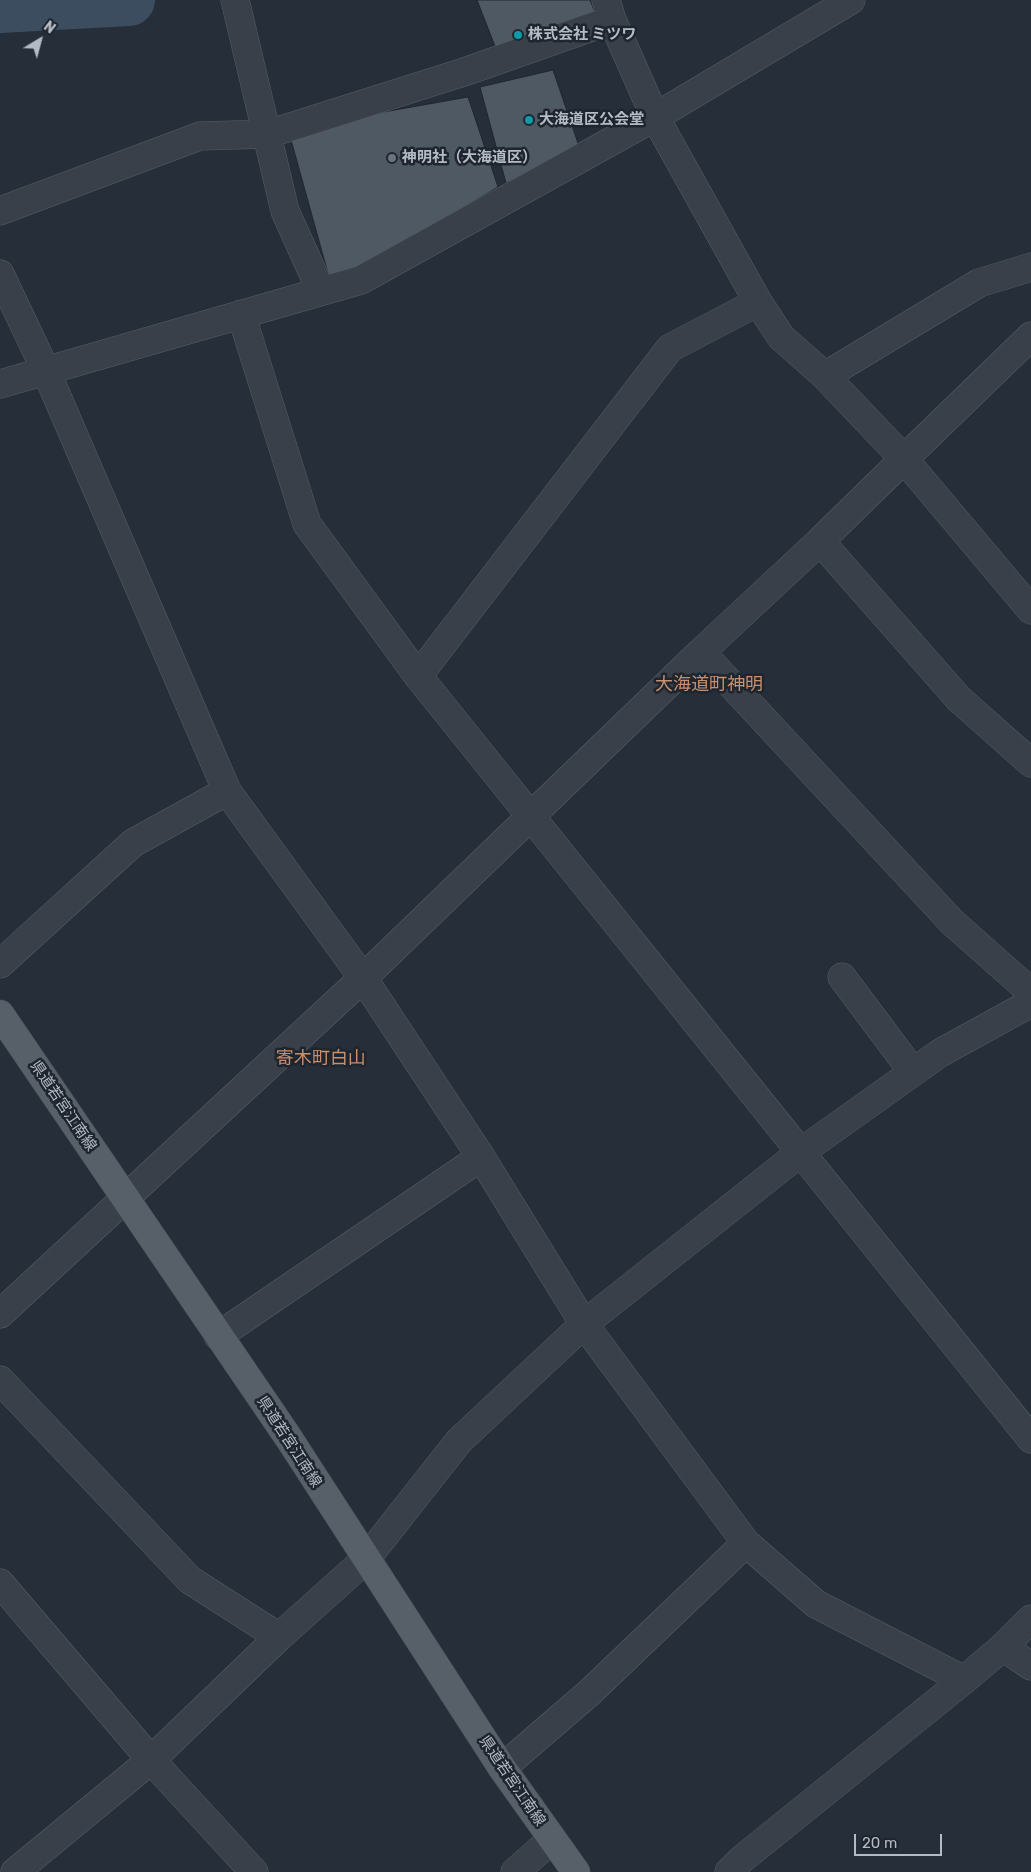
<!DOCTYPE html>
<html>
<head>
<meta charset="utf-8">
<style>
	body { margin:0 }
	#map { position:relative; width:1031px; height:1872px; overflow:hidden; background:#252e39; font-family:Rubik,sans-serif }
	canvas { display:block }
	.north { position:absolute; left:15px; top:15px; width:50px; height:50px; -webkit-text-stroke:4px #1e252e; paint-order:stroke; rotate:37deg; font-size:14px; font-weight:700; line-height:20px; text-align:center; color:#b4bbc5 }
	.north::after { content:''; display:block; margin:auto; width:18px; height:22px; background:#b4bbc5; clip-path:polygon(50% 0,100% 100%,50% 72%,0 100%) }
	.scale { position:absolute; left:854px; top:1834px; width:88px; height:22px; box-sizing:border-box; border:2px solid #b4bbc5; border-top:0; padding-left:6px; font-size:15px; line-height:18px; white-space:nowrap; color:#b4bbc5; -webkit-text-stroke:4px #1e252e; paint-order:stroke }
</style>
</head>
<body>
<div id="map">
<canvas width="1031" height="1872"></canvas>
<div class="north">N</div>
<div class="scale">20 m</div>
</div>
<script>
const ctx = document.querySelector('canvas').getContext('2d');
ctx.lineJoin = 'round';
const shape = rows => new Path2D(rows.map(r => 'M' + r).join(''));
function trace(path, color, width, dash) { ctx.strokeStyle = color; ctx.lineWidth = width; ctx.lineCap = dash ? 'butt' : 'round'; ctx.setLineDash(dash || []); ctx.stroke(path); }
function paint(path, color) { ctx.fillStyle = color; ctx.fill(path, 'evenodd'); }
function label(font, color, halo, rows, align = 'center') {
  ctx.font = font + ' Rubik,"Noto Sans JP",sans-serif'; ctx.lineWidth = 5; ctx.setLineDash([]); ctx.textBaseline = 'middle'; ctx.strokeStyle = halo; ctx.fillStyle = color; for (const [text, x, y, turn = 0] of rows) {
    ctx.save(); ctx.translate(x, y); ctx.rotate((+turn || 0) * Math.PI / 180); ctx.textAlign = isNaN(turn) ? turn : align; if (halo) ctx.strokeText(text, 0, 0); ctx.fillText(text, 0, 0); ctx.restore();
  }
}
trace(shape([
	[0,7,129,0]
]), '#3d4d60', 52);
const building = shape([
	[477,0,590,0,596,15,498,54,477,0],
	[553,70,581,152,506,183,480,87,553,70],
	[468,97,498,187,354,272,329,277,288,129,468,97]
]);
paint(building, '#4e5964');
trace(building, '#202730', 1);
const minor = shape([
	[235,0,285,211,321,291],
	[606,0,612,20,655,117,851,0],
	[0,211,200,136,268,134,464,72,612,20],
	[0,274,46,371,227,791,363,978,481,1157,584,1324,746,1543,816,1604,964,1680],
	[241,314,307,524,418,676,1031,1439],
	[1031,336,904,459,1031,610],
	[825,376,979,283,1031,267],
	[0,384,361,280,655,117,758,302,781,337,825,376,904,459,820,541,701,652,952,922,1031,992],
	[820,541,959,699,1031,763],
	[418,676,670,348,758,302],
	[0,964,133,843,227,791],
	[842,977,913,1072],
	[0,1314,363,978,701,652],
	[218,1336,481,1157],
	[0,1380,190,1580,279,1637],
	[0,1583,151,1760,254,1872],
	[1003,1647,1031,1666],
	[502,1768,589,1693,746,1543],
	[15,1872,151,1760,279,1637,366,1559,459,1441,584,1324,801,1152,940,1053,1031,1003],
	[515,1872,552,1839],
	[729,1872,742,1859,964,1680,1003,1647,1031,1619]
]);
const major = shape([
	[0,1014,288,1437,502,1768,576,1872]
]);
trace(minor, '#575e67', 29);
trace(major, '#424952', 29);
trace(minor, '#394049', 28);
trace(major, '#575f69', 28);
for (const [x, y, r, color] of [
	[518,35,5,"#0f9aa8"],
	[529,120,5,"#0f9aa8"],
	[392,158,5,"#6b7280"]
]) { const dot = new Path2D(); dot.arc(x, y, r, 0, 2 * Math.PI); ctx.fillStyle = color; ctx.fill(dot); trace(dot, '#1e252e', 2); }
label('bold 15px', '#b4bbc5', '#1e252e', [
	["株式会社 ミツワ",528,35],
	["大海道区公会堂",539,120],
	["神明社（大海道区）",402,158]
], 'left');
label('15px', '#b4bbc5', '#1e252e', [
	["県道若宮江南線",63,1106,56],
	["県道若宮江南線",289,1442,57],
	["県道若宮江南線",512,1781,56]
]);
label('18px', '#c8906c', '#1e252e', [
	["大海道町神明",709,685],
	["寄木町白山",321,1059]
]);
</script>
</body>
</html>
